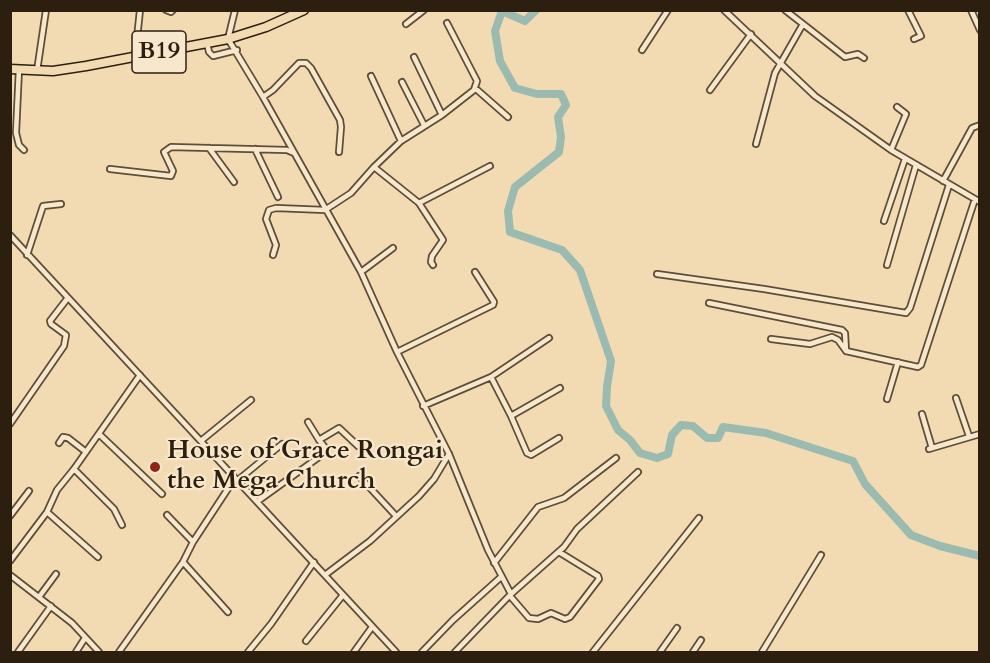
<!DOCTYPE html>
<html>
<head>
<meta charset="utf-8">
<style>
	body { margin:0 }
	#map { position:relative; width:990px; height:663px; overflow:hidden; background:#f2dbb2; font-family:Cardo,serif }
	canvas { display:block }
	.frame { position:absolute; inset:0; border:12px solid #2d1f0f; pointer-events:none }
</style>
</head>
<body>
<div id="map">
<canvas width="990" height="663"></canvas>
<div class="frame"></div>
</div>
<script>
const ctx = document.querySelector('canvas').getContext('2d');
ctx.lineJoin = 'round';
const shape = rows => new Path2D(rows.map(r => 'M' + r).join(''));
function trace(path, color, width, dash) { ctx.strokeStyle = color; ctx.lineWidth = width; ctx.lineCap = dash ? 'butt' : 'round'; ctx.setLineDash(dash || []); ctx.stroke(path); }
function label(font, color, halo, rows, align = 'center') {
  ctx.font = font + ' Cardo,serif'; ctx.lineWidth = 4.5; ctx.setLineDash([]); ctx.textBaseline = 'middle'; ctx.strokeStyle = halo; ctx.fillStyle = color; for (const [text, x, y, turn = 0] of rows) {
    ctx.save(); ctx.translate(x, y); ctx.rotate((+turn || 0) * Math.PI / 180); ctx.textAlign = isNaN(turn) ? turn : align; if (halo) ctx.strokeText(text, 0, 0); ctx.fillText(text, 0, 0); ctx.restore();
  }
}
trace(shape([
	[536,10,525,21,502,11,495,31,500,61,515,88,537,94,561,94,566,105,558,117,561,137,559,152,515,187,508,211,510,232,562,250,580,270,611,361,607,387,606,406,618,430,630,440,640,453,657,458,668,454,672,435,681,425,693,426,707,438,718,438,723,427,766,433,853,461,865,484,911,535,940,546,980,556]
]), '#9bbbb0', 8);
const minor = shape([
	[166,10,171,12,173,10],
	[235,10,228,39,263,97,361,272,397,352,449,454,488,550,511,594],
	[724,10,815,96,891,150,980,202],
	[908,10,921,36,914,39],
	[971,10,980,30],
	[406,24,424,10],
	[803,24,845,57,858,54,864,58],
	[207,43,209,52,213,56,237,50],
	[642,50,668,10],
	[135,57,140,10],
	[414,57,442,115],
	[19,69,16,133,19,145,24,150],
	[37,71,46,10],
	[371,76,401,141],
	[402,82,424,125],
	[475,88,508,117],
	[710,90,751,34],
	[263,97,273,90,299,63,306,63,311,68,340,120,341,127,339,152],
	[756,144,775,73,803,24,785,10],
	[209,148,234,182],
	[255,149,278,197],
	[891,150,906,114,897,107],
	[374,167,419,203,443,240,432,256,431,262,433,265],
	[110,169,171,176,173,171,164,152,171,147,287,150,294,153],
	[943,181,972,128,980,125],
	[419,203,490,166],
	[884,221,905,159],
	[10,235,396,652],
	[27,255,43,206,61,204],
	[273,255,276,245,266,219,269,210,276,208,325,210,351,193,374,167,401,141,442,115,474,90,477,81,447,23],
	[887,265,916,165],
	[361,272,393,248],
	[657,274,764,289,906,313,910,308,949,185],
	[709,303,842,330,845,333,846,351,918,367,921,365,975,199],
	[771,339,810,344,832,337,838,340,846,351],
	[397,352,493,305,494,302,475,272],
	[491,377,511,416,527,453,531,455,559,438],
	[956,398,969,436],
	[887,399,898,362],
	[423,406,491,377,549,338],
	[922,414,932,448],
	[511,416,560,388],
	[308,422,319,440],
	[10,424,64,346,66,335,51,324,50,321,67,299],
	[99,434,162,494],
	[202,440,251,400],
	[59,443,63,437,68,438,86,452],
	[929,449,980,434],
	[74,469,114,509,122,525],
	[359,476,396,516],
	[238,480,282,444],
	[258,501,326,452,327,450,319,440,339,428,358,446],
	[47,512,98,557],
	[167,515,193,542],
	[10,516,29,491],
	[10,561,47,512,57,490,74,469,140,375],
	[183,562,228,612],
	[494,563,538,507,564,498,616,458],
	[10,575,72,623,99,652],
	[325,575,370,541,419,496,434,479,449,454],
	[39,597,56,574],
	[511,597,529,618,538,619,551,613,565,619,570,617,599,579,598,576,559,552],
	[306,641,343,595],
	[18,652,51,606],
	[76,652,85,638],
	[119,652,183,562,193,542,235,478],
	[248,652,271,624,314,562],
	[354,652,372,627],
	[422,652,453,620,501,577],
	[455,652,511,594,564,547,577,529,638,472],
	[593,652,699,518],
	[660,652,677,628],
	[693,652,701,640],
	[762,652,821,555]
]);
const trunk = shape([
	[10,69,53,71,86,66,228,39,266,27,304,10]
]);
trace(minor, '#5e4e38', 8);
trace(trunk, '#2d1f0f', 11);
trace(minor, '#f7e8cd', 4.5);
trace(trunk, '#f2dbb2', 8);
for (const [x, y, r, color] of [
	[155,467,6,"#8f2418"]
]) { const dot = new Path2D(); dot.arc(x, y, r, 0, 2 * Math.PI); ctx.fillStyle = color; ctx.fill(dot); trace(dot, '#f7e8cd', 2); }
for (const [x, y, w] of [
	[159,52,54]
]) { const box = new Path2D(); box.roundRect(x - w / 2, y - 21, w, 42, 4.5); ctx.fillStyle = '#f7e8cd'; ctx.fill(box); trace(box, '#2d1f0f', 1.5); }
label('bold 24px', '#2d1f0f', null, [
	["B19",159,52]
]);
label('bold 26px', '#2d1f0f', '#f7e8cd', [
	["House of Grace Rongai",167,452],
	["the Mega Church",167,482]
], 'left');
</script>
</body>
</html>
